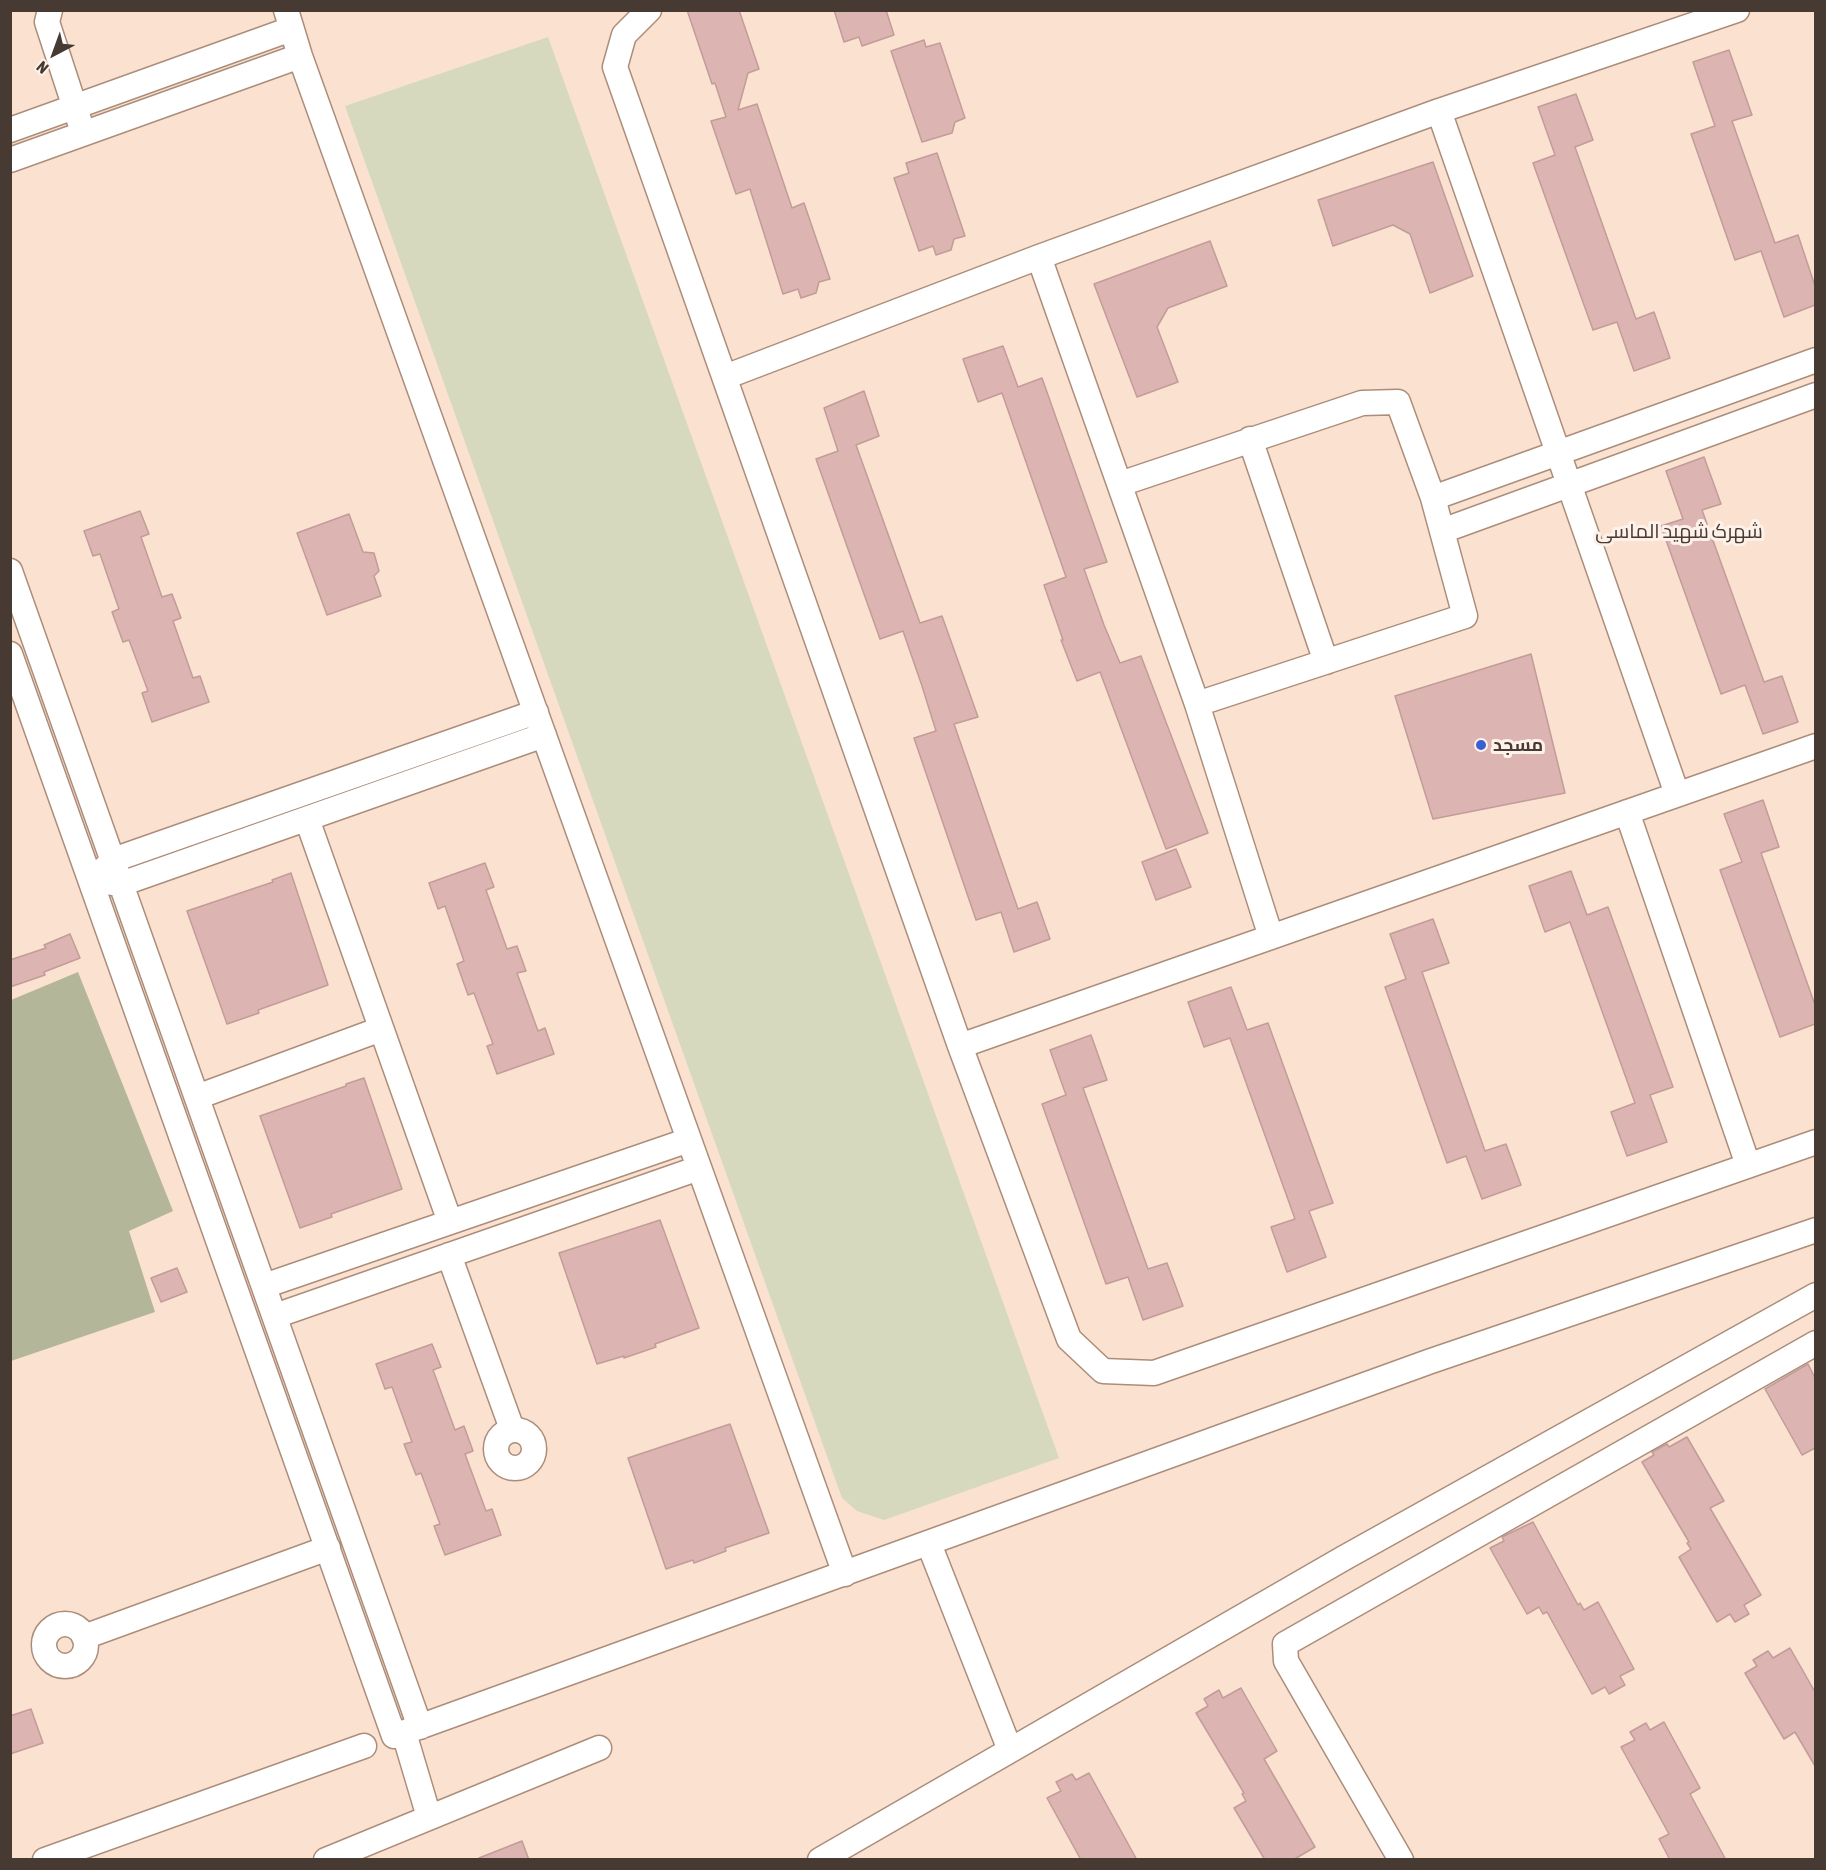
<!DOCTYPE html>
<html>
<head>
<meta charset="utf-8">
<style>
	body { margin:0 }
	#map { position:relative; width:1826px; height:1870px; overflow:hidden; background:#fbe1d0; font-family:"Asap Condensed",sans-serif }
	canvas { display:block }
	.frame { position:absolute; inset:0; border:12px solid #473a32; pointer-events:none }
	.north { position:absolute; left:24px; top:24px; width:60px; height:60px; -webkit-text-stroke:4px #fef1e9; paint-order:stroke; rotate:221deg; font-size:16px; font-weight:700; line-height:24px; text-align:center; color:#473a32 }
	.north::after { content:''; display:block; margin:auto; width:21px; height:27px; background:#473a32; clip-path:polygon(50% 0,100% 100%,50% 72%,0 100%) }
</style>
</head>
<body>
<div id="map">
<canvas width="1826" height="1870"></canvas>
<div class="frame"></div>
<div class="north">N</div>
</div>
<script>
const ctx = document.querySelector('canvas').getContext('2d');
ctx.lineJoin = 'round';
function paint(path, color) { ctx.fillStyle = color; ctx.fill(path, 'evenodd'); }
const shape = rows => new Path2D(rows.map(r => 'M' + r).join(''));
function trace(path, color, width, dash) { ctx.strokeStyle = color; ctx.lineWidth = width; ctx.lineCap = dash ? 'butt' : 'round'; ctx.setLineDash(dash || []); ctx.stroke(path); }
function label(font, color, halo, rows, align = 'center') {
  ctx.font = font + ' "Asap Condensed",Cairo,sans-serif'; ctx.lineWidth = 6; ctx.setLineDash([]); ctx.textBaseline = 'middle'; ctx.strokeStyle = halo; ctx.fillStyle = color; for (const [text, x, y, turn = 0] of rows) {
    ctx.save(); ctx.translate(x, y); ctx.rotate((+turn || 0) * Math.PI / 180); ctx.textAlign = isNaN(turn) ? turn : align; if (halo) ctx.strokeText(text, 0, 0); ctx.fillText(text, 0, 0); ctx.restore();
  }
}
paint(shape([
	[548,37,1059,1458,884,1520,857,1511,842,1498,345,106]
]), '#d6d9bd');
paint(shape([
	[78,972,173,1211,129,1231,155,1312,11,1361,11,1000]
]), '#b3b698');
const building = shape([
	[687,10,739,10,759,69,748,73,738,110,757,104,792,208,804,203,830,279,819,282,816,293,801,298,798,289,783,294,750,189,736,194,711,121,726,117,715,83,712,84,687,10],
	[834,10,886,10,894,35,862,46,859,37,844,42,834,10],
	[924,40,926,47,940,43,965,118,955,122,952,133,922,142,891,51,924,40],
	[1729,50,1752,115,1732,121,1775,243,1798,235,1815,286,1815,305,1784,317,1761,251,1735,260,1691,134,1715,126,1693,62,1729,50],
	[1576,94,1593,140,1575,147,1636,319,1654,312,1670,358,1634,371,1617,322,1593,330,1533,163,1555,155,1538,107,1576,94],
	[937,153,965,236,954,239,951,250,936,255,933,246,919,251,894,178,909,173,906,163,937,153],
	[1433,162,1473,276,1430,293,1410,234,1393,225,1333,246,1318,200,1433,162],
	[1210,241,1227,286,1168,308,1157,327,1178,382,1137,397,1094,284,1210,241],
	[1003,346,1018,387,1042,378,1107,562,1084,569,1104,625,1120,663,1141,656,1208,833,1166,849,1100,672,1077,681,1061,640,1063,640,1044,585,1066,577,1002,393,978,402,963,359,1003,346],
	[864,391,879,436,856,445,920,623,942,616,962,672,978,717,954,724,1018,909,1037,902,1050,939,1014,952,1001,912,976,920,914,738,936,731,922,686,903,631,880,639,816,459,838,451,824,408,864,391],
	[1704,457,1721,504,1702,510,1764,682,1782,676,1798,722,1763,734,1745,685,1721,694,1661,526,1683,519,1666,471,1704,457],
	[140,511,149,534,141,537,162,597,172,594,181,618,173,621,193,678,200,676,209,702,152,722,142,693,148,691,129,640,123,642,112,612,119,609,100,554,93,556,84,531,140,511],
	[349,514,363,552,374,553,379,571,374,576,381,596,327,615,297,533,349,514],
	[1531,654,1565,793,1433,819,1395,696,1531,654],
	[1763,800,1779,847,1761,853,1815,1005,1815,1024,1780,1037,1720,870,1742,862,1724,814,1763,800],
	[1176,849,1191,887,1156,900,1142,862,1176,849],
	[485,863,494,887,486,890,507,949,517,946,526,971,517,973,538,1031,545,1028,554,1054,497,1074,487,1046,493,1044,474,993,468,995,457,964,464,961,445,906,438,909,429,883,485,863],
	[1571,871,1587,915,1608,907,1673,1087,1650,1095,1667,1142,1627,1156,1611,1112,1635,1103,1570,922,1545,932,1529,886,1571,871],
	[291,873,328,985,258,1010,259,1013,227,1024,187,911,273,882,272,880,291,873],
	[1433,919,1449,963,1422,972,1485,1151,1506,1144,1521,1185,1482,1199,1466,1156,1447,1163,1385,987,1406,979,1390,934,1433,919],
	[70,934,80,958,44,972,45,975,10,987,10,960,46,948,44,945,70,934],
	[1231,987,1247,1030,1268,1023,1333,1203,1309,1211,1326,1257,1287,1272,1271,1227,1295,1219,1230,1038,1204,1047,1188,1002,1231,987],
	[1091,1035,1107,1080,1083,1088,1148,1269,1167,1263,1183,1306,1143,1320,1128,1277,1106,1284,1042,1104,1066,1095,1050,1050,1091,1035],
	[364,1078,402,1189,331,1214,332,1217,300,1228,260,1116,346,1086,346,1084,364,1078],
	[660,1220,699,1328,655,1344,656,1347,624,1358,624,1356,597,1364,559,1253,660,1220],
	[177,1268,187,1292,161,1302,151,1278,177,1268],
	[432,1344,441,1367,433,1370,455,1430,464,1426,473,1451,465,1454,486,1511,492,1509,501,1535,445,1555,434,1526,440,1524,421,1473,416,1475,404,1444,412,1442,392,1387,385,1389,376,1364,432,1344],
	[1808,1364,1815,1378,1815,1448,1802,1455,1765,1389,1808,1364],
	[730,1424,769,1533,725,1548,726,1551,694,1563,693,1560,666,1569,628,1458,730,1424],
	[1687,1437,1724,1501,1710,1508,1761,1595,1744,1605,1749,1614,1735,1622,1730,1614,1717,1622,1690,1576,1679,1557,1691,1549,1687,1543,1689,1542,1642,1462,1654,1455,1652,1452,1667,1444,1669,1447,1687,1437],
	[1533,1522,1578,1605,1580,1603,1584,1610,1598,1602,1634,1669,1620,1676,1625,1685,1609,1694,1605,1687,1592,1694,1547,1612,1543,1614,1539,1607,1527,1614,1490,1548,1504,1541,1502,1537,1533,1522],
	[1790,1648,1815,1692,1815,1766,1795,1732,1784,1739,1745,1673,1757,1666,1753,1660,1768,1651,1773,1658,1790,1648],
	[1241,1688,1277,1751,1264,1759,1315,1847,1293,1860,1265,1860,1234,1808,1246,1801,1242,1794,1244,1793,1196,1713,1208,1706,1204,1699,1219,1690,1223,1698,1241,1688],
	[31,1709,43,1743,10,1754,10,1716,31,1709],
	[1664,1722,1700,1788,1690,1794,1726,1860,1670,1860,1659,1839,1669,1834,1621,1747,1635,1740,1630,1732,1646,1723,1650,1730,1664,1722],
	[1089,1773,1137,1860,1081,1860,1047,1798,1061,1791,1056,1782,1072,1774,1076,1780,1089,1773],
	[522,1841,529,1860,479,1860,479,1858,522,1841]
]);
paint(building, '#dcb4b1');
trace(building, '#c29c99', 1.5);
const minor = shape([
	[50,10,47,22,80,123],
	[286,10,300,56,845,1574],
	[649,10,624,35,615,67,960,1046,1069,1339,1103,1371,1154,1373,1816,1142],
	[1439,111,1677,794],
	[10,130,291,29],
	[10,160,300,56],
	[1039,257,1197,704,1271,937],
	[725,377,1039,257,1439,111,1737,10],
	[1250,439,1326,662],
	[1120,484,1362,403,1398,402,1433,498,1465,616,1197,704],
	[1433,498,1816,360],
	[1442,531,1816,395],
	[10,571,420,1727],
	[10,654,394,1736,1431,1361,1816,1230],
	[1627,812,1748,1165],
	[307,819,450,1222],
	[102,871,113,860,536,712],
	[106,882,121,884,544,735],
	[960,1046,1816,746],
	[197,1097,381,1029],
	[449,1255,512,1429],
	[264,1286,689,1140],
	[275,1316,699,1168],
	'496 1449a19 19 0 1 1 38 0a19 19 0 1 1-38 0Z',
	[929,1544,1010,1750],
	'44 1645a21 21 0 1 1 42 0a21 21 0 1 1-42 0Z',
	[84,1637,328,1548],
	[404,1733,429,1817],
	[45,1860,364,1746],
	[326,1860,599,1748],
	[820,1860,1344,1558,1816,1295],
	[1401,1860,1286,1661,1285,1644,1816,1343]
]);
trace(minor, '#ac8d7a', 27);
trace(minor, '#fff', 24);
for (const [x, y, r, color] of [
	[1481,745,6,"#3a5fd0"]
]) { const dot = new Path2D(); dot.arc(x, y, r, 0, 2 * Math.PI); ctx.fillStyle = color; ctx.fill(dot); trace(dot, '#fef1e9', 2); }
label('bold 18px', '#473a32', '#fef1e9', [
	["مسجد",1493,745]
], 'left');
label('20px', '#473a32', '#fef1e9', [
	["شهرک شهید الماسی",1679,532]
]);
</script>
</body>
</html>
